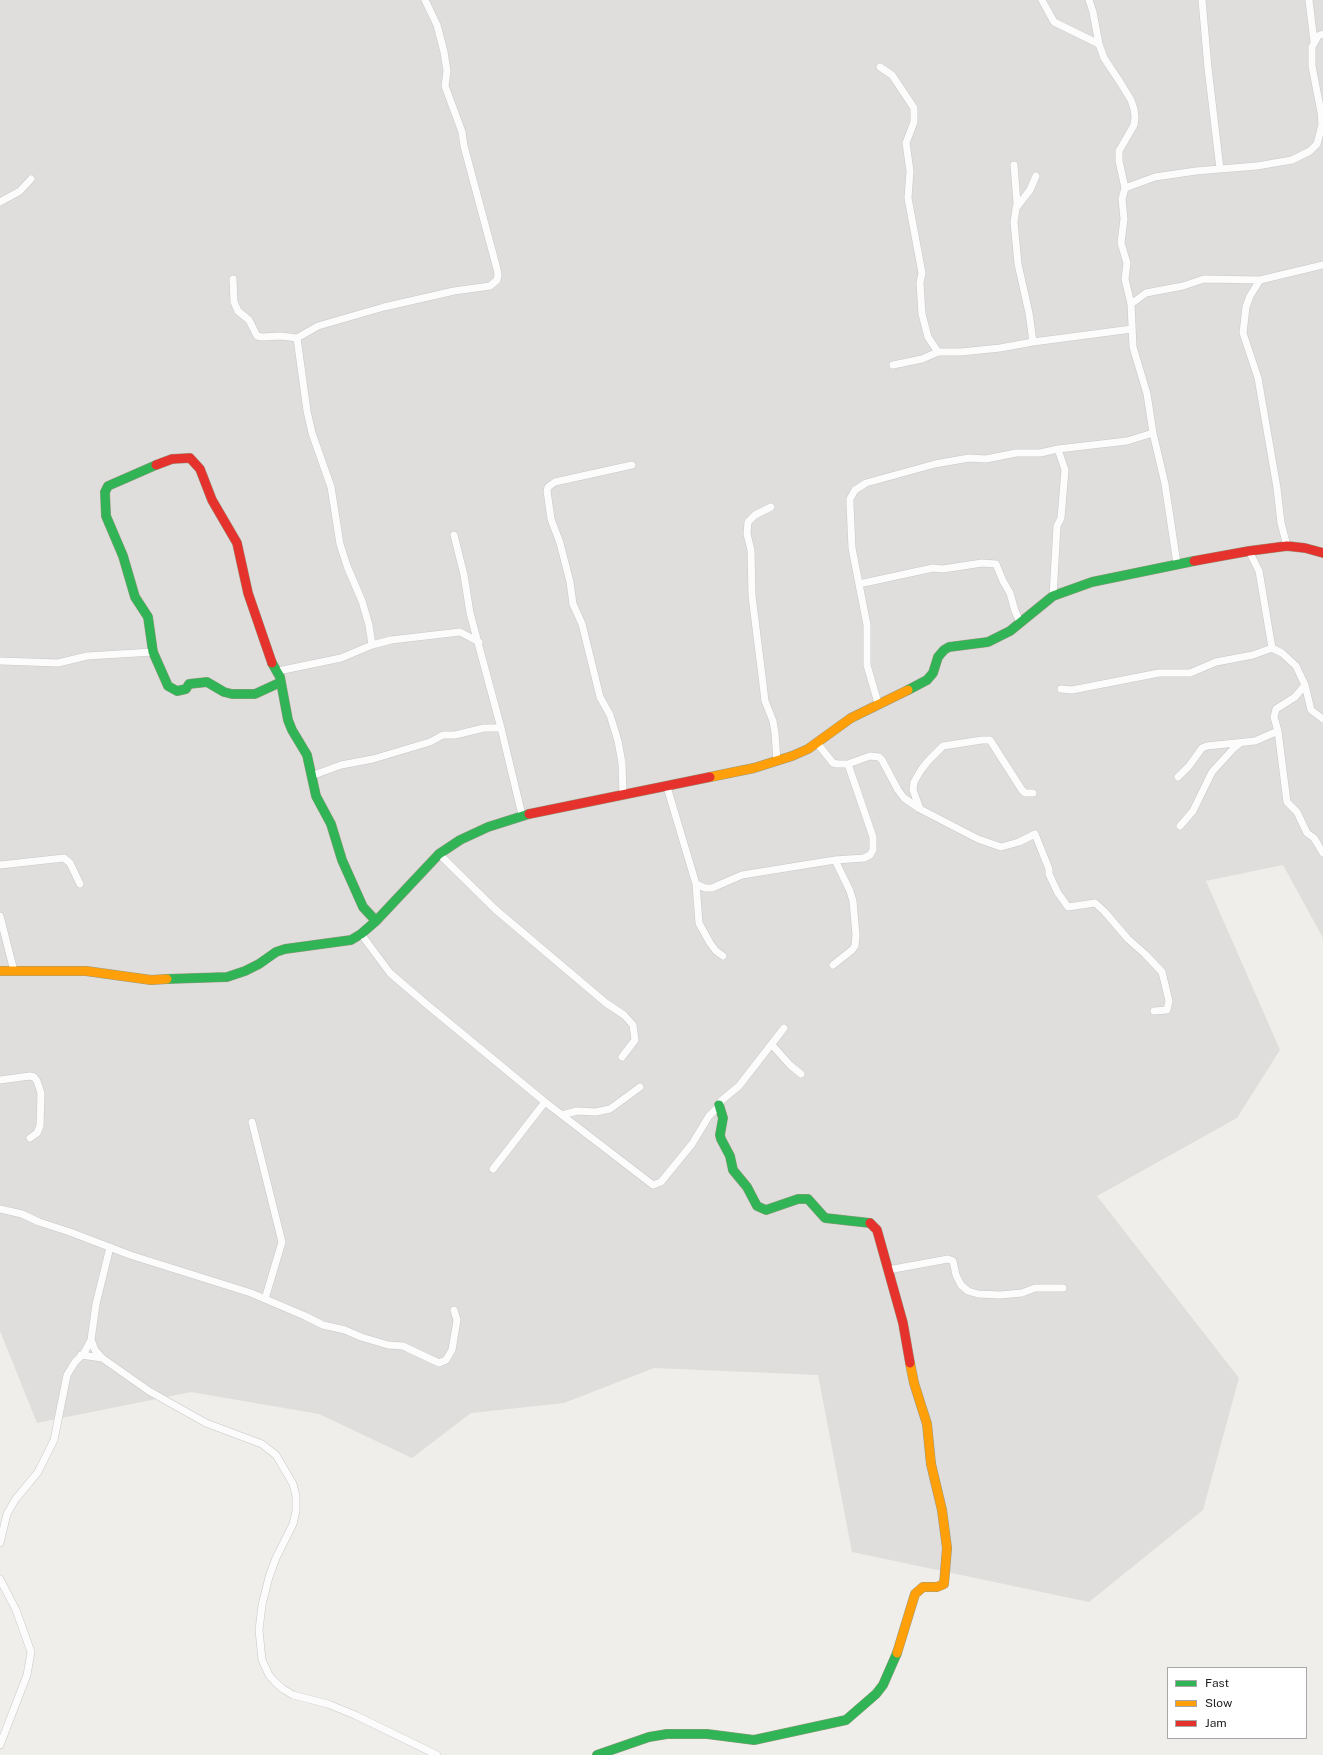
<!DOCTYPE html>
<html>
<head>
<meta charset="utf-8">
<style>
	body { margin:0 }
	#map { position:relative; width:1323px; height:1755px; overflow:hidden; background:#f0eeeb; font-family:"Public Sans",sans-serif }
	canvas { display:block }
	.legend { position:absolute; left:1167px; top:1667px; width:140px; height:72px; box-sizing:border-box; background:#fff; border:1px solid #a7a7a7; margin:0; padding:5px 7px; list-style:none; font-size:12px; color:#222 }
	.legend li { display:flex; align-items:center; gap:8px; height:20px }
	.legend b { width:20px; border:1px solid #a7a7a7 }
</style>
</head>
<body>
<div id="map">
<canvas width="1323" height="1755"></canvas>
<ul class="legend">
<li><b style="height:5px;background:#30b455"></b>Fast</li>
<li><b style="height:5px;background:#ff9f0a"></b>Slow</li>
<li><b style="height:5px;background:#e5322d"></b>Jam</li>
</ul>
</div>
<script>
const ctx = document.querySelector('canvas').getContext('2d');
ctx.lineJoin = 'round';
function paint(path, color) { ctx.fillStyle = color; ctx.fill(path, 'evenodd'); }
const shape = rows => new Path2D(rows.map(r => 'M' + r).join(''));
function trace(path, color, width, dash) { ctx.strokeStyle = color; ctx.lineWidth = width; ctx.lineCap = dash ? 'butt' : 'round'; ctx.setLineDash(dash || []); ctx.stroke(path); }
paint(shape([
	[0,0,1323,0,1323,938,1283,865,1206,881,1280,1050,1237,1118,1097,1196,1239,1378,1203,1510,1089,1602,852,1552,818,1375,654,1368,564,1403,471,1413,412,1458,319,1414,191,1392,37,1423,0,1331]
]), '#dfdedc');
const street = shape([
	[1042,0,1054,22,1099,44],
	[1089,0,1093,12,1099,44,1104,58,1120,82,1131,100,1134,109,1135,117,1134,125,1119,151,1119,161,1125,188,1122,199,1124,219,1121,243,1127,263,1125,279,1131,304,1133,347,1147,394,1153,433,1165,484,1177,564],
	[1202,0,1208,68,1220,169],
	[1309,0,1314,42],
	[880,67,892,75,914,108,914,122,906,143,910,171,908,198,922,273,920,283,922,314,928,337,938,352],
	[1014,165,1017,203,1014,222,1018,264,1029,313,1033,342],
	[1125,188,1155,177,1196,171,1257,166,1292,160,1310,151,1317,144,1322,125,1321,112,1312,66,1312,47,1318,36,1323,34],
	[0,202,20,191,31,179],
	[1016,208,1030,190,1036,176],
	[233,279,234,302,238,311,249,320,257,336,262,337,281,336,297,338,318,326,384,307,454,291,490,286,497,280,498,275,497,269,464,146,462,132,445,86,447,71,444,52,437,25,425,0],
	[1260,280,1250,296,1246,307,1243,333,1258,378,1277,488,1281,523,1287,546],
	[1131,304,1146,293,1183,286,1204,279,1260,280,1323,265],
	[297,338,307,411,312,433,331,487,340,544,347,566,362,601,369,625,372,645],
	[893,365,922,359,938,352,961,352,1000,348,1033,342,1132,329],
	[771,507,755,515,748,522,747,534,751,550,752,596,762,676,765,701,773,721,775,733,777,761],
	[454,535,464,575,470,613,501,728,522,815],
	[1249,551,1259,571,1272,648],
	[859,584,933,568,943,569,982,563,996,564,1003,581,1010,593,1015,611,1020,622],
	[1053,596,1057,526,1061,518,1065,470,1058,449],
	[0,661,58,663,87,656,153,652],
	[278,671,341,658,372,645,391,640,460,632,479,642],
	[1305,685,1295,697,1276,709,1274,717,1278,731,1287,802,1297,812,1307,833,1314,838,1323,853],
	[1061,689,1072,690,1159,673,1190,673,1216,662,1253,655,1272,648,1282,653,1296,666,1305,685,1311,710,1323,719],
	[878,703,867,665,867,625,852,548,850,504,850,499,855,490,866,483,935,464,969,458,986,459,1016,453,1040,453,1058,449,1127,441,1153,433],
	[817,743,833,763,837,764,848,764,870,756,879,757,882,760,898,790,904,798,920,809,978,839,1001,847,1019,842,1035,834,1049,869,1049,874,1058,893,1068,907,1095,903,1104,911,1128,939,1145,954,1162,972,1169,1001,1167,1010,1154,1011],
	[311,776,341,765,373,759,430,742,443,735,455,735,484,728,501,728],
	[1178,777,1189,766,1202,748,1207,746,1255,741,1278,731],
	[667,787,696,884,699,923,710,943,716,951,723,956],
	[623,795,622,763,618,741,610,715,600,697,582,624,573,604,570,582,560,543,551,519,547,491,548,487,555,482,632,465],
	[920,809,913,790,914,782,921,770,928,761,943,746,982,740,990,740,1022,790,1025,793,1033,793],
	[1180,826,1193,811,1212,772,1234,748,1239,744],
	[439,854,496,910,606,1003,624,1015,633,1025,635,1040,622,1057],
	[0,865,64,858,70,863,80,884],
	[696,884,705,888,712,888,742,875,835,860,864,858,870,855,873,850,873,837,848,764],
	[0,916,14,971],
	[361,934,390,973,425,1003,545,1102,653,1185,661,1182,692,1144,709,1116,716,1109,722,1100,739,1086,784,1028],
	[833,965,852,950,855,946,856,935,853,901,850,891,835,860],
	[772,1045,790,1065,801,1074],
	[0,1080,30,1076,34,1077,37,1081,41,1093,40,1126,37,1133,30,1138],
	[562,1115,577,1111,596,1112,610,1109,640,1087],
	[252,1122,282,1242,265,1299],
	[493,1169,545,1102],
	[0,1209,22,1214,39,1222,70,1232,130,1255,251,1293,305,1316,323,1325,345,1330,361,1337,388,1345,403,1346,439,1363,446,1360,452,1350,457,1320,454,1310],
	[888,1270,948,1259,953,1261,956,1275,961,1285,968,1291,978,1294,1000,1295,1022,1293,1035,1288,1063,1288],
	[91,1340,95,1350,102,1358,149,1391,206,1423,262,1444,276,1455,293,1484,296,1496,296,1511,293,1524,276,1558,269,1577,262,1605,259,1630,262,1660,269,1675,275,1682,283,1689,293,1695,328,1704,355,1715,437,1755],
	[81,1355,102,1358],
	[0,1543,7,1514,15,1500,38,1472,54,1440,67,1375,75,1362,84,1353,91,1340,96,1304,110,1247],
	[0,1579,16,1610,31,1652,27,1675,0,1745]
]);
const fast = shape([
	[156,465,108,486,105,492,106,516,123,556,135,597,148,617,153,652,168,686,177,691,186,689,189,684,207,682,224,692,232,694,255,694,281,682],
	[272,663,280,677,288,720,292,730,307,755,316,796,331,824,342,860,363,907,376,921],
	[908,690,927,680,933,673,938,657,944,650,949,647,988,642,1010,631,1053,596,1092,582,1194,561],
	[167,979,227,977,245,971,259,964,276,952,285,949,351,940,361,934,376,921,439,854,460,840,488,827,529,814],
	[719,1105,723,1118,720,1135,721,1139,730,1156,733,1170,747,1187,757,1206,766,1210,798,1199,808,1199,825,1218,870,1223],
	[597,1755,649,1737,667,1734,707,1734,754,1740,846,1720,876,1694,883,1685,897,1653]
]);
const slow = shape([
	[710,777,754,768,792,756,808,749,851,718,908,690],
	[0,971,86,971,151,980,167,979],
	[897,1653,915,1594,923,1587,937,1587,944,1584,947,1548,942,1510,931,1464,927,1424,914,1383,910,1363]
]);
const jam = shape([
	[156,465,172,459,190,458,200,469,212,500,237,543,248,593,272,663],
	[1194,561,1249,551,1287,546,1305,548,1323,553],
	[529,814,710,777],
	[870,1223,877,1230,903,1323,910,1363]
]);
trace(street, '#c9c8c7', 8);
trace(fast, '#999a82', 10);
trace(slow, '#999a82', 10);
trace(jam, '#999a82', 10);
trace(street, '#fdfcfc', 7);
trace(fast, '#30b455', 9);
trace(slow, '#ff9f0a', 9);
trace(jam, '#e5322d', 9);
</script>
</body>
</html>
